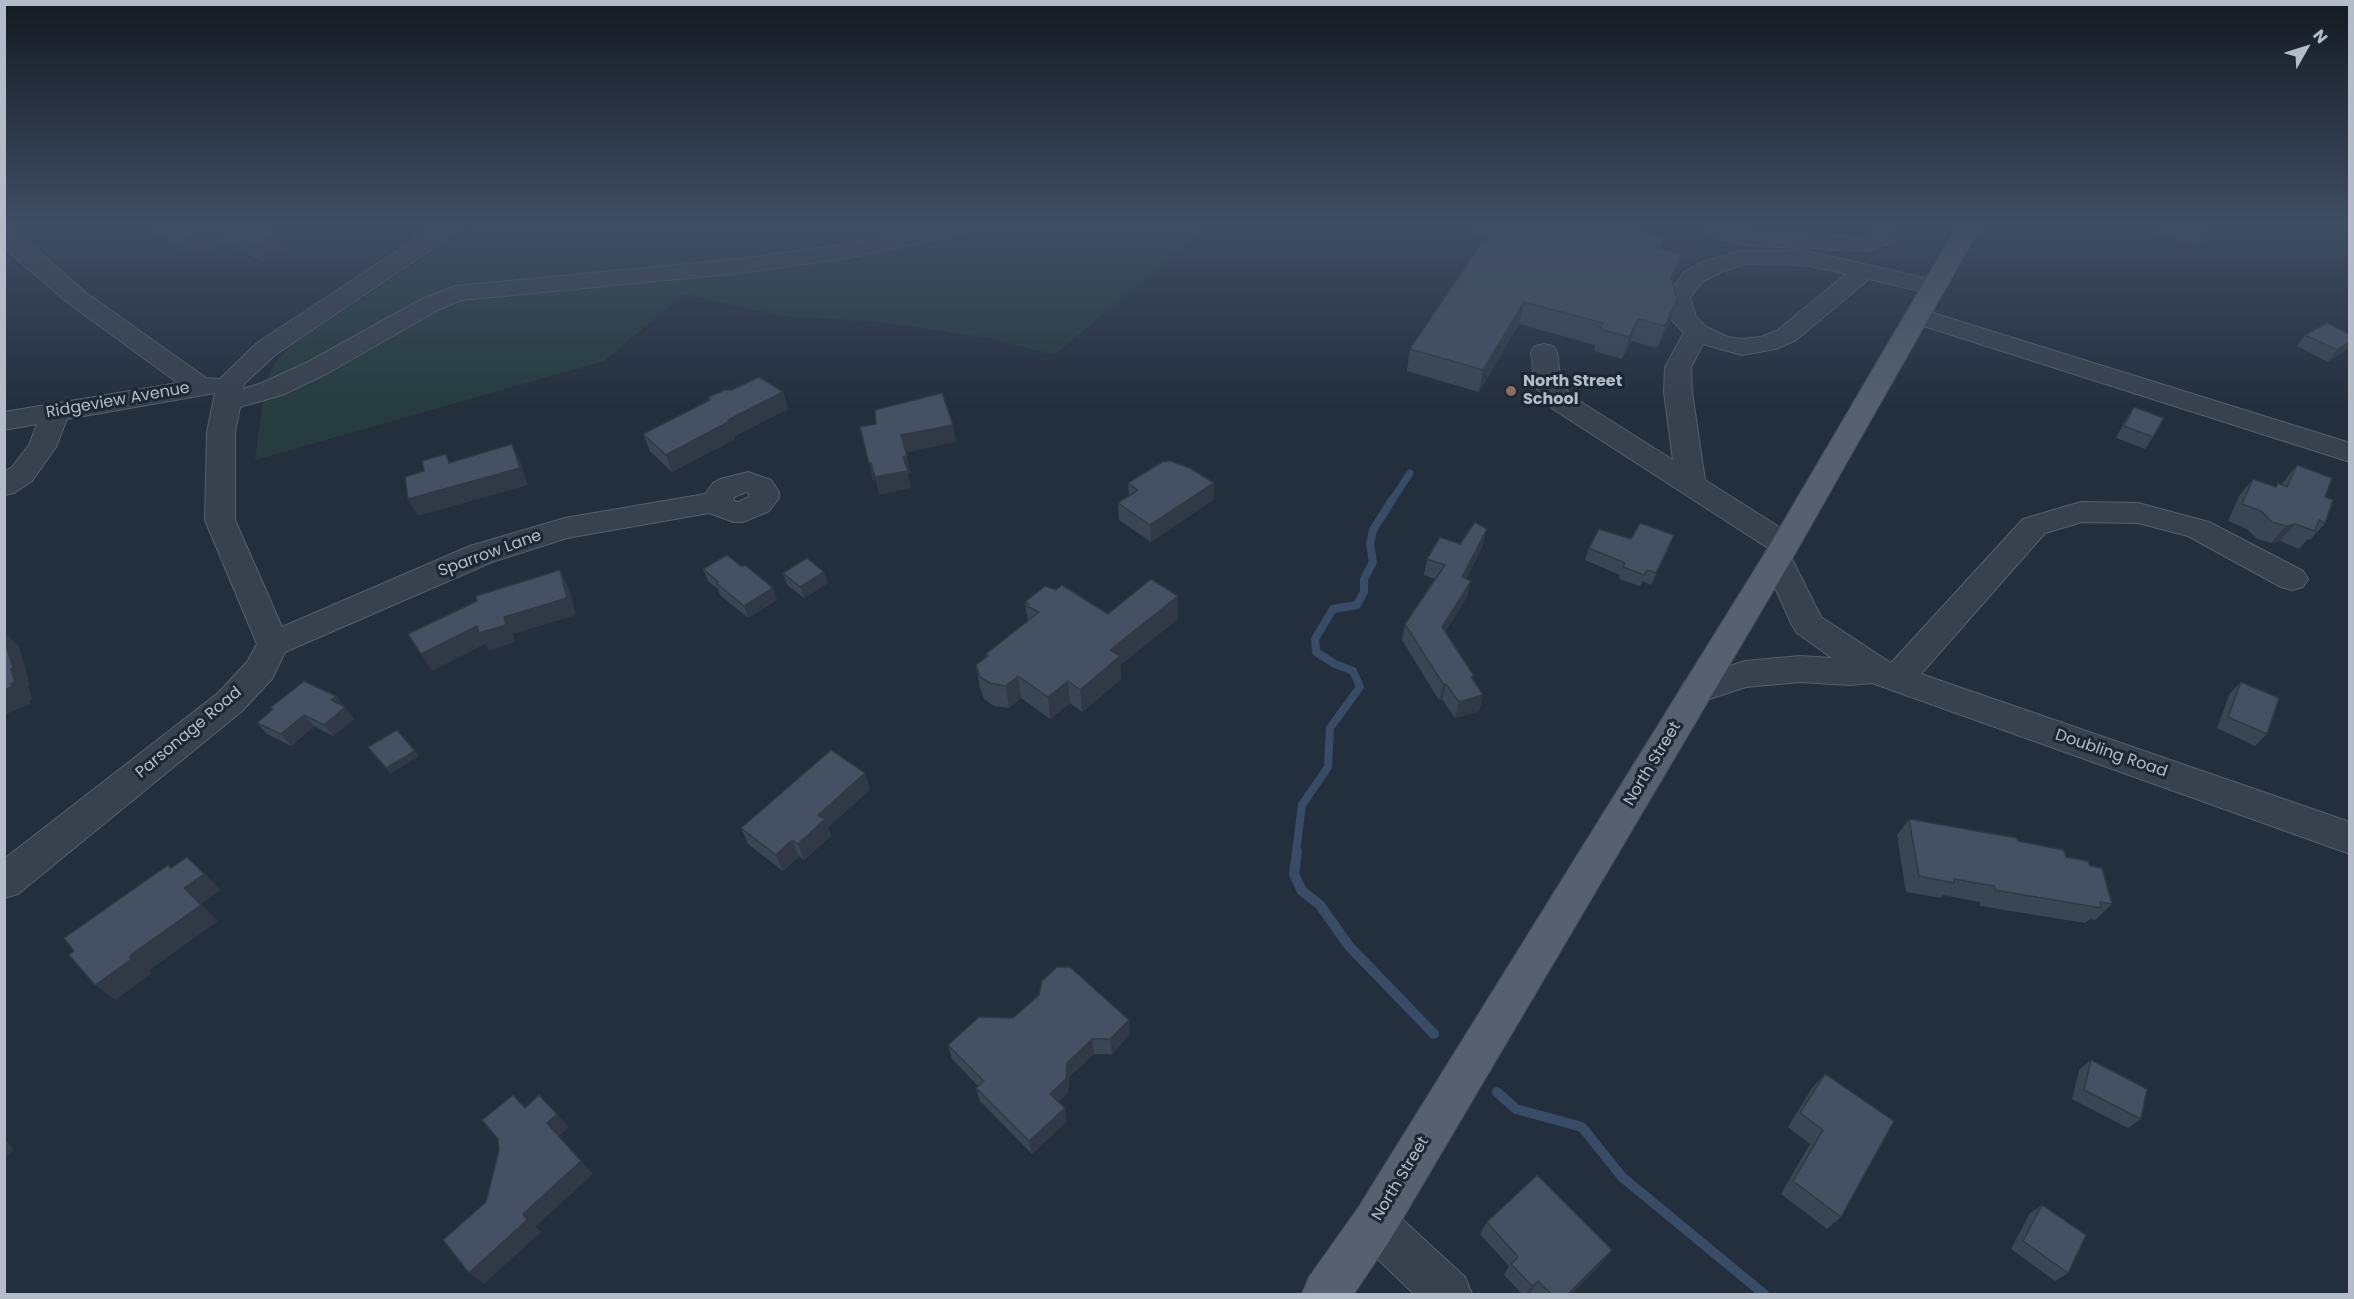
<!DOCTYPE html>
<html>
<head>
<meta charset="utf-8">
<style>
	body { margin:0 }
	#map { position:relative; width:2354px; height:1299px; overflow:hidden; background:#242f3e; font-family:Poppins,sans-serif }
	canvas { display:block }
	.frame { position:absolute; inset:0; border:6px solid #b4bcc9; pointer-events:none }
	.north { position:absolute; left:2276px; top:18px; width:60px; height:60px; -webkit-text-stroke:4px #1d2633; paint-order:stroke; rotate:51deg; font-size:16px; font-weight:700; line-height:24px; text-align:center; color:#b4bcc9 }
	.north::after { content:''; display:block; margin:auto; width:21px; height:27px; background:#b4bcc9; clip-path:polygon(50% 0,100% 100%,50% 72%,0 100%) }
</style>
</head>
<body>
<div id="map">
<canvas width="2354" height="1299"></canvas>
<div class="frame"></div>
<div class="north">N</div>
</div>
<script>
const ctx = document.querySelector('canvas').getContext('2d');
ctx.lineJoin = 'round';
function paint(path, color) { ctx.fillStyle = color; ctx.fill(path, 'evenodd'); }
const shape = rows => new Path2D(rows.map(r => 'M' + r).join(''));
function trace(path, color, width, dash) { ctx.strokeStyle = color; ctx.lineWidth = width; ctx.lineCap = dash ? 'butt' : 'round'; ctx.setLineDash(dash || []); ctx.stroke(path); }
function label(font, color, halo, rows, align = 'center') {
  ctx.font = font + ' Poppins,sans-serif'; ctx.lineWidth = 6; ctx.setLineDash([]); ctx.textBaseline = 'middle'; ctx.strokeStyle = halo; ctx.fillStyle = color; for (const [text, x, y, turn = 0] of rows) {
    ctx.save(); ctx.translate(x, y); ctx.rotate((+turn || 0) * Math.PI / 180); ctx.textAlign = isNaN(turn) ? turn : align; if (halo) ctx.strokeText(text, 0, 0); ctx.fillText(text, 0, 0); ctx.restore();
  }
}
paint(shape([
	[474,226,1209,226,1054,355,994,339,882,322,781,316,684,294,604,361,255,460,265,386,273,365,294,343]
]), '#263c3f');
trace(shape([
	[1391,502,1410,473]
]), '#394c67', 7);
trace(shape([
	[1296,852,1302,805,1328,767,1330,728,1360,687,1353,671,1335,664,1316,652,1315,639,1333,609,1357,605,1364,592,1364,579,1373,562,1370,544,1373,530,1392,500]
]), '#394c67', 8);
trace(shape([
	[1297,851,1294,874,1302,891,1320,905,1349,946,1434,1034],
	[1497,1092,1516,1109,1582,1127,1622,1177,1764,1294]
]), '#394c67', 10);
const minor = shape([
	[4,226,12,228,85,292,206,378,220,379,257,343,435,226,463,226,459,231,275,355,244,384,243,389,262,383,308,362,422,299,456,286,739,259,848,244,933,226,978,226,974,231,966,233,848,258,739,273,461,300,440,309,326,374,282,395,240,407,235,432,235,520,282,627,470,546,565,518,705,494,713,483,720,479,748,472,771,480,779,492,779,498,769,511,743,522,734,522,709,513,567,538,492,562,285,652,272,679,242,711,18,894,4,898,4,859,218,693,247,662,257,644,205,520,207,432,215,393,67,419,56,447,32,481,14,493,4,495,4,472,12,467,29,445,37,424,4,430,4,412,178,383,67,302,16,258,4,247,4,226],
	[746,492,749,493,749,497,738,502,734,501,734,497,746,492],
	[1700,226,1729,226,1754,232,1865,237,1872,234,1874,226,1898,226,1890,243,1868,251,1754,246,1714,237,1700,226],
	[1743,250,1807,251,1942,282,1945,287,1942,292,1933,294,1869,279,1796,340,1776,349,1742,355,1703,344,1691,367,1692,392,1705,480,1795,537,1799,544,1795,551,1789,553,1821,617,1891,663,2023,519,2081,502,2138,503,2209,522,2303,571,2308,579,2303,587,2292,590,2281,587,2188,536,2138,523,2082,522,2045,533,1921,674,2350,822,2350,854,1872,683,1849,685,1800,682,1746,687,1697,703,1685,699,1680,690,1685,681,1745,661,1800,656,1832,658,1797,633,1792,625,1762,559,1766,551,1771,550,1553,409,1535,386,1531,352,1535,346,1544,344,1553,346,1557,352,1561,384,1573,397,1673,460,1664,392,1665,367,1684,333,1671,319,1666,298,1684,272,1703,262,1743,250],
	[1745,264,1807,265,1846,274,1778,330,1761,337,1742,339,1728,337,1706,327,1696,317,1690,298,1702,282,1721,272,1745,264],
	[1917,308,2350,443,2350,462,1908,321,1904,316,1908,311,1917,308],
	[1374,1201,1390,1208,1465,1277,1472,1294,1414,1294,1358,1240,1351,1224,1358,1208,1374,1201]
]);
const major = shape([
	[1957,226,1981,226,1792,559,1390,1240,1354,1294,1302,1294,1309,1277,1358,1208,1765,553,1957,226]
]);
trace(minor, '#565f6c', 2);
trace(major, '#414a57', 2);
paint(minor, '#38414e');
paint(major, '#56606e');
paint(shape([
	[154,226,262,226,287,250,262,262,226,242,195,256,161,237],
	[1470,226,1635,226,1633,229,1661,249,1682,254,1672,281,1677,299,1670,321,1657,348,1631,341,1622,359,1594,351,1595,345,1519,324,1479,392,1407,371,1410,349,1486,237,1469,232],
	[2158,226,2212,226,2211,229,2201,245,2157,235],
	[2305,335,2348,349,2328,362,2297,346],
	[783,392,788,409,735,436,735,439,672,472,650,451,643,434,709,401,708,397],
	[2134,407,2153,437,2145,449,2116,438,2126,419],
	[2297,465,2325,497,2325,523,2310,540,2308,539,2299,549,2280,541,2271,543,2257,539,2247,529,2228,521,2239,496,2253,479,2275,487,2278,483,2281,485],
	[1128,483,1214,483,1213,500,1151,542,1119,520,1118,503,1129,496],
	[1631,539,1670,546,1651,585,1643,581,1640,586,1619,579,1620,575,1585,560,1589,548],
	[1460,544,1483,545,1466,579,1467,597,1445,632,1473,680,1483,695,1479,711,1455,718,1442,699,1439,700,1402,640,1405,624,1435,579,1424,575,1427,559],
	[742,567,777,600,748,618,720,595,718,589,708,581,703,569],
	[783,573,828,583,804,598,787,585],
	[1025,602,1108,614,1178,619,1120,665,1121,679,1082,712,1070,703,1050,719,1021,698,1009,708,994,706,984,699,980,688,976,665,986,657,986,654,1028,621],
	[2241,682,2267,734,2255,746,2217,728,2230,693],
	[336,696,354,719,333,736,314,726,291,746,267,734,257,723,272,710,270,708],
	[865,773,870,790,828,827,831,836,804,860,799,856,783,871,748,844,741,828],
	[1909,819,2018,841,2066,857,2090,866,2112,904,2095,920,2090,919,2085,923,1980,906,1980,902,1943,895,1941,898,1906,892,1897,835],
	[1129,1020,1130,1034,1112,1054,1094,1054,1069,1077,1068,1093,1058,1102,1067,1121,1032,1154,980,1101,976,1088,978,1086,952,1059,948,1045],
	[2091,1060,2141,1119,2128,1128,2072,1099,2079,1070],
	[1825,1074,1841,1217,1827,1229,1781,1194,1810,1144,1788,1127,1812,1088],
	[2042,1205,2068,1273,2055,1281,2011,1249,2030,1213],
	[1487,1222,1603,1262,1571,1294,1533,1294,1530,1292,1527,1294,1522,1294,1504,1275,1509,1266,1480,1234]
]), '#3b4654');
paint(shape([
	[214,226,216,226,226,242,195,256,184,239],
	[278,234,287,250,262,262,252,245],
	[1682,254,1675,276,1664,299,1671,277],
	[1677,299,1670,321,1657,348,1665,326],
	[1524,302,1519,324,1479,392,1483,370],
	[1638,319,1631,341,1622,359,1629,337],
	[2349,342,2349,346,2348,349,2328,362,2337,350],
	[783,392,788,409,735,436,735,439,672,472,666,455,728,420],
	[953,425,956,442,904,453,901,435],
	[512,444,520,461,528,485,418,516,408,499],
	[907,456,911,473,908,474,911,488,879,495,875,477,903,457],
	[871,463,875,480,873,481,869,464],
	[1214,483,1213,500,1151,542,1150,525],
	[2295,524,2280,541,2271,543,2286,526],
	[1487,529,1483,545,1458,594,1462,577],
	[1674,535,1670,546,1651,585,1656,573],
	[560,570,569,588,576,615,513,634,515,642,489,651,485,644,432,671,421,654,477,626,504,617],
	[824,572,828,583,804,598,800,587],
	[1471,581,1467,597,1438,643,1442,627],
	[773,588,777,600,748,618,744,606],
	[1178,596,1178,619,1120,665,1121,679,1082,712,1080,690,1110,650],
	[4,632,19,646,30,685,28,686,32,699,29,701,30,704,4,715,4,690,11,684,11,669,4,639],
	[1018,676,1021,698,1009,708,1006,686],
	[1068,681,1070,703,1050,719,1048,697],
	[1443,684,1446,684,1442,699,1439,700],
	[1483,695,1479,711,1455,718,1459,702],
	[336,696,345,707,331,700],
	[345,707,354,719,333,736,324,725],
	[304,715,314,726,291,746,281,734],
	[415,751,419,756,390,774,386,768],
	[865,773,870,790,828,827,831,836,804,860,798,844,818,815],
	[792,840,799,856,783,871,776,855],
	[187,857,221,890,201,904,218,921,151,969,149,972,151,974,115,1000,95,985,130,957,132,954,184,888],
	[1129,1020,1130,1034,1112,1054,1110,1039],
	[1092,1039,1094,1054,1069,1077,1068,1093,1052,1108,1050,1094,1067,1063],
	[1065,1108,1067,1121,1032,1154,1029,1141],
	[557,1114,569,1127,559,1136,593,1174,536,1226,541,1232,484,1284,469,1273,523,1214,547,1123],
	[4,1138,14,1150,4,1158],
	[1612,1250,1603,1262,1571,1294,1568,1294],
	[1538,1281,1530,1292,1526,1294,1532,1286]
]), '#303945');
const building = shape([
	[160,226,214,226,184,239,160,226],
	[217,226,262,226,278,234,252,245,217,226],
	[1493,226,1629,226,1628,228,1665,237,1659,249,1682,254,1671,277,1677,299,1665,326,1638,319,1629,337,1600,329,1603,323,1524,302,1483,370,1410,349,1493,226],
	[2200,226,2212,226,2211,229,2200,226],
	[2327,323,2349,334,2349,342,2337,350,2305,335,2327,323],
	[759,377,783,392,728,420,730,421,666,455,643,434,710,400,708,397,725,390,732,390,759,377],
	[942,393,953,425,901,435,907,456,903,457,908,471,875,477,871,463,869,464,860,427,876,424,875,410,942,393],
	[2134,407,2164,418,2153,437,2124,426,2134,407],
	[512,444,520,468,408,499,405,477,424,471,422,461,446,454,449,463,512,444],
	[1170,461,1190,468,1214,483,1150,525,1118,503,1138,490,1128,483,1162,462,1170,461],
	[2297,465,2332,478,2325,497,2333,500,2325,523,2319,520,2315,531,2295,524,2286,526,2272,522,2261,511,2242,504,2253,479,2276,487,2278,483,2287,487,2297,465],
	[1475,522,1487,529,1462,577,1471,581,1442,627,1474,676,1471,677,1483,695,1459,702,1446,684,1443,684,1405,624,1445,565,1427,559,1440,537,1460,544,1475,522],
	[1640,523,1674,535,1656,573,1647,570,1644,575,1623,567,1625,563,1589,548,1599,529,1631,539,1640,523],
	[727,555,742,567,745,565,773,588,744,606,716,583,718,582,703,569,727,555],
	[807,558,824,572,800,587,783,573,807,558],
	[560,570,567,598,504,617,506,625,479,633,477,626,421,654,408,634,477,601,476,596,560,570],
	[1151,579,1178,596,1110,650,1120,656,1080,690,1068,681,1048,697,1018,676,1006,686,990,683,980,677,976,665,988,656,986,654,1039,612,1027,606,1029,604,1025,602,1045,586,1056,590,1062,585,1108,614,1151,579],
	[4,639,13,668,11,669,15,682,11,684,12,687,4,690,4,639],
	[304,681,336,696,331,700,345,707,324,725,304,715,281,734,257,723,273,709,270,708,304,681],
	[2241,682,2279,698,2267,734,2228,717,2241,682],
	[397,730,415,751,386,768,368,747,397,730],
	[831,750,865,773,818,815,825,819,798,844,792,840,776,855,741,828,831,750],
	[1909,819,2017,838,2018,841,2064,850,2066,857,2088,861,2090,866,2102,868,2112,904,2100,902,2101,908,1995,890,1994,886,1954,879,1954,883,1919,876,1909,819],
	[187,857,204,874,184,888,201,905,132,954,130,957,132,959,95,985,69,955,74,951,64,938,168,865,171,868,187,857],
	[1057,967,1070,967,1129,1020,1110,1039,1092,1039,1067,1063,1066,1079,1050,1094,1065,1108,1029,1141,976,1088,984,1081,948,1045,979,1017,1013,1018,1039,995,1042,981,1057,967],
	[2091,1060,2147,1089,2141,1119,2084,1090,2091,1060],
	[1825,1074,1894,1121,1841,1217,1793,1181,1823,1130,1800,1113,1825,1074],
	[513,1095,525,1108,539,1095,557,1114,547,1123,581,1161,523,1214,527,1220,469,1273,443,1240,486,1202,499,1150,498,1139,482,1120,513,1095],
	[1537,1175,1612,1250,1568,1294,1551,1294,1538,1281,1532,1286,1511,1264,1518,1257,1487,1222,1537,1175],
	[2042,1205,2086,1235,2068,1273,2023,1241,2042,1205]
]);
paint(building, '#455162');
trace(building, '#303945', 1.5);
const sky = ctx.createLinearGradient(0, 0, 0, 408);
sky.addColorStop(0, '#141a22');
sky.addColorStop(0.55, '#3f4d63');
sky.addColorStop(1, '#3f4d6300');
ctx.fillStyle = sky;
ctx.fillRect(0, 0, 2354, 408);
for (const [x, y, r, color] of [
	[1511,391,6,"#8d6e63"]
]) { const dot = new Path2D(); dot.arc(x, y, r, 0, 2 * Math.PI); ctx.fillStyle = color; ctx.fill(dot); trace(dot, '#1d2633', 2); }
label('bold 16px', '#b4bcc9', '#1d2633', [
	["North Street",1523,382],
	["School",1523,400]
], 'left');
label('16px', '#b4bcc9', '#1d2633', [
	["Ridgeview Avenue",118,401,-10],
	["Sparrow Lane",490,554,-20],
	["Parsonage Road",189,733,-40],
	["Doubling Road",2111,754,19],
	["North Street",1653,764,-59],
	["North Street",1401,1179,-59]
]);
</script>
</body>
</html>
